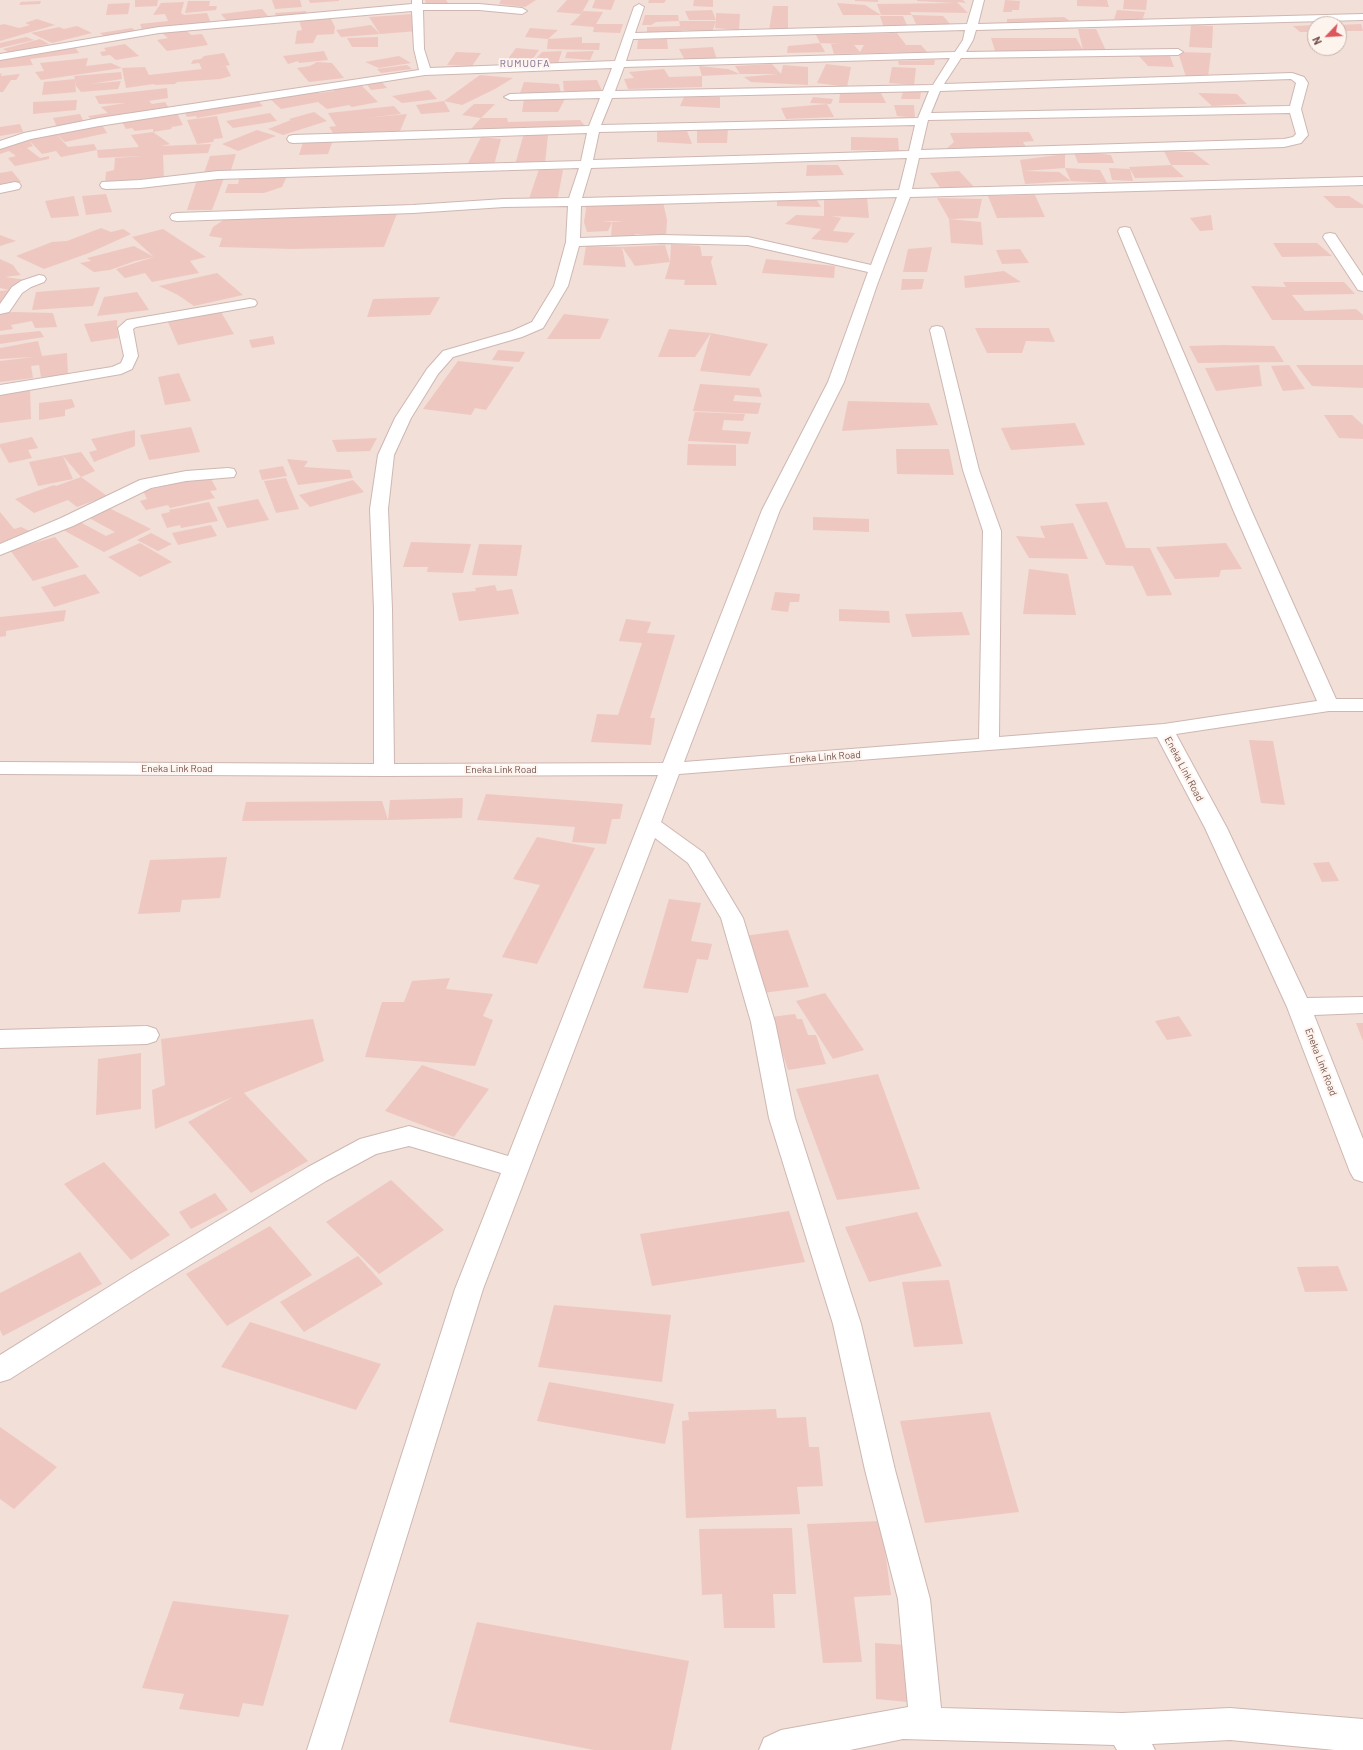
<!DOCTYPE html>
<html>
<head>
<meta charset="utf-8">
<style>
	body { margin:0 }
	#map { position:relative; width:1363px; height:1750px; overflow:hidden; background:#fbefe8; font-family:Barlow,sans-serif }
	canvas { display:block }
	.north { position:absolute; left:1307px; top:16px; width:40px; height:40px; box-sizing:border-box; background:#fef4ee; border:1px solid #c7b3ae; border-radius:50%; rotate:245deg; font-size:11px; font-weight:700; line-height:16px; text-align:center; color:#74514e }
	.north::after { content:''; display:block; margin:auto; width:14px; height:18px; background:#dc565b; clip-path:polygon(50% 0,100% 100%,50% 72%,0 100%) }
</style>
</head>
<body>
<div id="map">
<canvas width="1363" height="1750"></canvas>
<div class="north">N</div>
</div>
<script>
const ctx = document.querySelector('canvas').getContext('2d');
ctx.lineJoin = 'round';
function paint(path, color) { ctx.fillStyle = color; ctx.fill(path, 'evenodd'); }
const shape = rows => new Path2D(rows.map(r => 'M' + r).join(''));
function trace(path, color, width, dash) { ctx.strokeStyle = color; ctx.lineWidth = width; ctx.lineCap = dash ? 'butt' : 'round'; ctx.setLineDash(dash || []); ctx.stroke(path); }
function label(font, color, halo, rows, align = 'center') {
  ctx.font = font + ' Barlow,sans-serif'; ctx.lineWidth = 4; ctx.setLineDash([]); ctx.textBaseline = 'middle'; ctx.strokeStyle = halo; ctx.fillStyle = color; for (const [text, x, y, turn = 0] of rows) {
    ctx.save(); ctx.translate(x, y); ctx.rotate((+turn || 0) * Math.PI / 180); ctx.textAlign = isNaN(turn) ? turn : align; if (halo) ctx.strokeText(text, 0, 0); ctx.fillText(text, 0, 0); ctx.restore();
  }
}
paint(shape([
	[0,0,1363,0,1363,1750,0,1750],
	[1315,24,1339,24,1339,48,1315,48]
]), '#f2dfd7');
paint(shape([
	[135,0,158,0,157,6,135,7],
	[272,0,300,0,302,7,275,9],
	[309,0,339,0,339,1,310,3],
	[425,0,446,0,448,3,426,4],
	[501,0,536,0,525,7,499,4],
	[567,0,589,0,581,14,583,11,603,12,596,24,623,24,620,33,593,32,594,27,570,25,581,14,556,12],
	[595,0,615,0,611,10,592,8],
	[649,0,666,0,664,3,648,3],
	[694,0,713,0,713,7,693,6],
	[855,0,878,0,878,2,855,1],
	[917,0,963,0,966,3,957,2,968,13,910,12,912,15,843,15,837,3,865,5,881,15,877,4,954,3,917,1],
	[1005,0,1020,1,1019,10,1012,10,1012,12,1003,12],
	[1077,0,1107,0,1109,7,1077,6],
	[1124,0,1147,0,1146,10,1123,9],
	[41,1,40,4,19,5,21,2],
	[188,1,210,1,209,6,217,6,216,10,185,13],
	[184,2,181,13,184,15,207,13,211,23,142,29,140,24,168,21,165,14,153,15,161,3],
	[130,3,128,14,106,15,108,4],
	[773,6,788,6,788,30,769,30],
	[262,9,268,16,227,21,221,14],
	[712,10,716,20,716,13,740,14,739,30,715,28,716,20,689,20,685,11],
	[1117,10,1145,12,1142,21,1114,19],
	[306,11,307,15,276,17,275,13],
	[413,14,418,31,380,34,369,17],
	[645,15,678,15,679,21,656,22,651,25,642,25],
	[912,15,943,16,950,24,916,24],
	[880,16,903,16,908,28,884,28],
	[1064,17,1073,23,1007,23,1007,19],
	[37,19,55,25,0,41,0,25,4,24,19,28,30,25,25,23],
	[331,19,335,27,334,34,317,35,313,43,295,44,297,31,302,30,299,20],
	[679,21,716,21,712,32,682,30,683,32,647,33,647,27,680,26],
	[1361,24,1363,31,1339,31,1339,25],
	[371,25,380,34,341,37,336,30],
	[1191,25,1213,26,1212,48,1189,47],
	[1315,25,1315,32,1300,32,1293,26],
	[77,26,92,33,52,43,31,33,59,27,64,29],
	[132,28,136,31,105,37,100,33],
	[530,28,558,30,548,39,525,37],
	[1078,29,1096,29,1107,53,1083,50,1085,53,996,54,991,38,1076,38,1083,50],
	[186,30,191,35,202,34,208,45,167,51,157,40,168,38,162,33],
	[897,33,906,45,921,45,927,52,834,54,831,44,842,44,820,43,825,52,787,53,788,46,820,43,816,35],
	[854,45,864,45,860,52],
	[1307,33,1315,34,1315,41,1307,41],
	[26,37,34,40,0,48,0,43],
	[378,37,378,47,352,47,347,38],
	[582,37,582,43,600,43,599,50,547,49,548,39],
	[40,39,49,44,10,53,3,49],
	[667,39,668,49,637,49,638,40],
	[125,44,139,56,116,60,110,55,102,56,100,52,106,51,104,48],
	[74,46,79,53,30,59,33,65,0,68,0,57],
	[713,47,717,60,685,60,679,49],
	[516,48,539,50,529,64,505,63],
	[324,51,328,60,299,63,298,61,288,64,283,56],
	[562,51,558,63,533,62,542,52],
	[594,51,590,60,565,58,567,52],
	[456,52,481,53,472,66,447,65],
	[1178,52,1211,53,1208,77,1186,77],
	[224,53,230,65,219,67,226,66,231,76,220,79,177,82,175,84,155,85,154,84,126,88,122,68,145,67,149,75,202,69,199,63,191,64,193,60,201,59,204,56],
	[399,56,411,63,379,68,365,62],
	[1139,56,1170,56,1174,67,1148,66],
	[88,58,86,66,111,63,122,68,41,80,35,72,44,71,40,63],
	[935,60,934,65,899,65,898,61],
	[317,62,332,63,344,78,309,82,297,68,310,66],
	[772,64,781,74,783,65,808,67,808,85,751,82,744,77,778,74,740,74,735,66],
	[826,64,851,67,847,87,817,83],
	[407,65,412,69,381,73,377,69],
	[699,66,728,69,740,74,702,76],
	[892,67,916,68,914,85,889,83],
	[664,69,669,77,702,76,702,87,628,89,624,79,634,78,629,72],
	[121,72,122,79,90,84,121,81,118,89,81,92,76,86,75,79,76,92,42,95,44,82,75,79,74,76],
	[2,73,1,76,20,74,16,80,11,80,3,92,0,92,0,74],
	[480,75,513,78,495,89,462,105,444,101],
	[597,80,602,91,564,91,563,81],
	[381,81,387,88,371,90,366,83],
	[524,82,559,84,561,94,520,93],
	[360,84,378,102,352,107,349,105,327,109,318,102,281,109,268,97,316,90,319,93,335,91,332,88],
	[167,88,168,98,149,101,152,104,165,102,169,108,94,123,88,116,108,113,101,107,125,103,99,104,95,96],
	[429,90,437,99,402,103,392,96],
	[903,92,921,92,920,99,901,99],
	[840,93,881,93,886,103,839,103],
	[1198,93,1237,94,1247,104,1212,106],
	[566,97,558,112,522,112,524,99],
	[684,97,720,97,720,108,680,106],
	[813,97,833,99,831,104,810,103],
	[256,99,263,106,197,118,196,116,187,117,183,110],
	[77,100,76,110,33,114,33,102],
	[444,101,450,112,421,114,416,105],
	[474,104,495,104,481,118,462,115],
	[827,104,834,117,786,119,781,108],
	[894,105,914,105,915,118,897,116],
	[394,106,401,114,366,118,407,114,400,131,334,134,329,127,336,126,328,113],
	[314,112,327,121,283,135,268,129,291,120,296,123,289,119],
	[177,113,183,125,172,127,171,129,153,132,153,129,135,131,132,128,126,129,122,122],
	[270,113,277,121,233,128,226,121],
	[80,114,84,122,57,127,53,118],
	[217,116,223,138,214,139,213,142,197,144,187,120],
	[481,118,507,118,508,122,580,120,586,127,471,129],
	[20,124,23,132,0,136,0,127],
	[102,125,107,133,65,142,57,135,68,147,94,144,97,150,139,147,131,135,153,132,170,144,161,146,211,144,208,153,163,155,164,180,105,183,106,172,114,170,115,158,142,156,98,158,97,150,61,157,56,151,42,154,29,140,33,146,27,148,40,158,49,156,49,159,15,166,8,158,16,156,9,151,0,154,0,145],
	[657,129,687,131,692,144,657,142],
	[728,129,727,143,697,143,697,130],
	[257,130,276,136,238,151,222,144],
	[1029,132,1034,141,1023,142,1027,149,945,150,954,142,950,133],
	[524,133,548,135,545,164,515,165],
	[481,137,501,139,494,165,467,165],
	[851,137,898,138,899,151,851,150],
	[304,139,333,140,328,154,299,155],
	[1073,150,1111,155,1114,163,1078,163],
	[1164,151,1193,152,1210,165,1171,165],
	[236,154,231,170,204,173,210,156],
	[1065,154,1065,168,1024,171,1059,172,1071,181,1065,168,1100,170,1107,183,1071,181,1025,184,1020,160],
	[807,165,838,165,844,175,806,176],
	[1171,165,1184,177,1135,178,1129,167],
	[1109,168,1130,169,1133,181,1112,180],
	[539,169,563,170,557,202,529,199],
	[12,171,21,182,0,186,0,173],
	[959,171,974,187,941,189,930,173],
	[240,176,287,176,282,187,264,193,225,193,228,184,238,184],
	[224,178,212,210,187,210,197,180],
	[106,194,112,212,86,215,82,196],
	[1035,195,1045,217,997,218,988,196],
	[74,196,79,216,51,218,45,201],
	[1323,196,1349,196,1363,205,1363,208,1336,208],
	[867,197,869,218,832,216,841,218,833,231,855,233,847,243,811,239,821,229,785,224,796,215,824,216,824,199],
	[937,198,982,199,978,218,949,219,981,222,983,245,951,243,949,219],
	[816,199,821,207,777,206,777,200],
	[663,202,667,220,666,236,635,234,635,237,611,238,612,222,624,221,602,221,612,222,608,231,587,232,584,222,586,209,584,204],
	[398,211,384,247,293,249,219,247,222,238,209,236,213,227,225,219],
	[1211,215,1213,230,1200,231,1190,218],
	[101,228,111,232,123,229,131,234,89,253,44,269,16,256,52,242,67,241],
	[163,229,206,257,190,261,199,273,152,282,145,273,125,278,116,269,154,257,132,237],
	[0,235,16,241,0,246],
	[1273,243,1317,243,1332,256,1282,257],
	[671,244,700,246,702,256,713,256,711,262,717,285,684,285,685,280,665,279,670,262,635,266,622,247,665,245,670,262],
	[134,246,154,257,135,261,110,270,94,272,80,263,91,261,87,258],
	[586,246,622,247,626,267,583,265],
	[932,247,927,272,903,272,908,249],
	[1020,249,1029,263,1002,264,996,250],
	[0,259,13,265,17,271,21,275,5,277,27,280,9,290,0,305,0,291,9,290,0,288],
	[766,259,835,266,834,278,762,273],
	[1004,271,1021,282,965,288,964,276],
	[217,273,243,295,194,306,178,295,159,286],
	[902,279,924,279,922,289,901,290],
	[1283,282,1344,282,1355,294,1292,295,1305,311,1356,309,1363,315,1363,320,1272,320,1251,286,1286,287],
	[100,287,93,306,32,310,36,292],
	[137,292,149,310,97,316,104,297],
	[440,297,430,315,367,317,373,299],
	[14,312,53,313,57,327,35,328,32,321,11,325,13,329,0,331,0,313],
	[221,312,234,334,178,345,168,322],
	[564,314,609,319,600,339,547,339],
	[117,320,118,338,91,342,84,324],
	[975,328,1049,328,1055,342,1026,341,1022,353,987,353],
	[669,329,711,333,768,344,750,376,700,371,711,333,695,357,658,357],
	[40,331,44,337,0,344,0,335],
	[273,336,275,344,252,348,249,340],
	[38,341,42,356,67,353,68,375,41,377,39,365,31,366,33,378,0,382,0,361,34,357,0,359,0,348],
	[1223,345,1274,346,1284,362,1198,363,1189,346],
	[498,350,525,352,519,362,492,360],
	[458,361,514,367,486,410,475,408,471,415,423,409],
	[1259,365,1262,386,1216,391,1205,368],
	[1289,365,1305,389,1283,391,1271,366],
	[1296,365,1363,365,1363,388,1312,386],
	[179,373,191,401,165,405,158,377],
	[700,384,759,388,762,397,735,395,733,401,761,403,758,414,693,411],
	[30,388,31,419,0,423,0,393],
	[72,399,75,407,65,410,65,416,39,420,39,403],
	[848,401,929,403,938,425,842,431],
	[695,412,745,414,743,421,724,420,722,430,751,432,748,444,688,441],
	[1324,415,1352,415,1363,425,1363,439,1339,438],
	[1075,423,1085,445,1011,450,1001,428],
	[191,427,200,452,149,460,140,435],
	[135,430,135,446,94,462,89,452,97,450,91,439],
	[32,437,38,448,28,450,32,458,9,463,0,447,0,444],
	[377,438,370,451,337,452,332,440],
	[688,444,736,445,736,466,687,465],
	[896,449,949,449,954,475,897,474],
	[81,452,95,471,81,477,107,496,77,507,68,500,34,513,15,499,54,485,56,486,81,477,63,456,73,479,38,486,29,462],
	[287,459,308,461,304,467,350,470,353,478,298,485],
	[283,466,287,476,262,480,259,470],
	[210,477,217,490,210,491,215,498,170,508,168,505,146,510,140,501,147,499,143,491,169,485,168,483,189,478,191,481],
	[286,478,299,509,276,513,264,481],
	[353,480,364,492,310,507,299,495],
	[258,499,269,520,227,528,217,507],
	[209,502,218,521,181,528,180,525,167,528,161,514,170,512,169,510],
	[1107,502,1126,548,1150,548,1172,595,1147,596,1133,566,1106,565,1075,504],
	[109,508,151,529,104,552,63,530,80,522,106,536,115,532,89,518],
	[0,512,14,529,21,527,32,532,0,546],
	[813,517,869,519,869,532,813,530],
	[1073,523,1088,559,1029,558,1016,536,1045,538,1040,526],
	[211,525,217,536,178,545,172,533],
	[151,533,172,544,158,551,137,540],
	[55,537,79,567,33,581,10,550],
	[411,542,471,544,463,573,427,572,428,567,403,567],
	[140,543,172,562,140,577,108,557],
	[1226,543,1242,569,1221,570,1219,577,1175,579,1156,547],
	[479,544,522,545,517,576,472,575],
	[1029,569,1068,574,1076,615,1023,614],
	[85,574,100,593,54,607,41,587],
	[495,585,497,591,512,589,519,614,459,621,452,593,476,591,475,588],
	[775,592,800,594,799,602,790,602,788,612,771,610],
	[839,609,889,611,890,623,839,621],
	[66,610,64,621,6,631,6,636,0,637,0,617],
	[962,612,970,635,912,637,905,614],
	[626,619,651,622,647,633,675,635,650,718,655,718,651,745,591,742,597,714,618,715,642,643,619,641],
	[1249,740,1273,741,1285,805,1261,803],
	[486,794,623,804,620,819,612,819,606,844,572,842,575,827,477,820],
	[463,798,462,818,388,820,242,821,246,802,382,801,388,820,390,800],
	[537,837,595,848,537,964,502,957,540,885,513,879],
	[227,857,220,898,182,900,180,912,138,914,150,860],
	[1329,862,1339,881,1322,882,1313,863],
	[669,899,701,903,691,941,712,944,708,960,697,959,688,993,643,988],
	[788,930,809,987,763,993,744,936],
	[450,978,446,989,493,994,483,1016,493,1020,475,1066,365,1057,382,1002,404,1002,412,981],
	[825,993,864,1050,833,1059,796,1001],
	[795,1014,797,1019,802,1019,808,1035,816,1035,826,1064,788,1070,771,1017],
	[1179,1016,1192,1036,1167,1040,1155,1021],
	[313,1019,324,1061,244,1093,308,1161,251,1193,188,1122,233,1097,155,1129,152,1090,165,1085,161,1039],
	[1356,1023,1363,1023,1363,1041],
	[141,1053,141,1109,96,1115,98,1059],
	[422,1065,489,1089,454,1137,385,1111],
	[878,1074,920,1189,837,1200,796,1089],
	[104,1162,170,1235,131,1260,64,1184],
	[391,1180,444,1230,379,1274,326,1222],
	[215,1193,228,1210,191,1229,179,1212],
	[789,1211,805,1262,652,1286,640,1234],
	[917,1212,942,1266,869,1282,845,1227],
	[270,1226,312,1275,227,1326,186,1274],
	[80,1252,102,1284,3,1336,0,1330,0,1293],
	[358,1256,383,1284,304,1332,280,1302],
	[1338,1266,1348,1291,1305,1292,1297,1267],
	[949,1280,963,1344,914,1347,902,1282],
	[554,1305,671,1315,662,1382,538,1367],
	[250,1322,381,1364,356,1410,221,1367],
	[549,1382,674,1404,665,1444,537,1421],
	[776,1409,777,1418,806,1417,809,1447,819,1447,823,1486,797,1487,800,1514,686,1518,682,1421,689,1420,688,1412],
	[990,1412,1019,1512,925,1523,900,1421],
	[0,1427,57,1467,14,1509,0,1499],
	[881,1521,891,1595,854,1597,862,1662,823,1663,807,1524],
	[792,1528,796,1594,773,1594,775,1628,724,1628,722,1594,702,1595,699,1529],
	[173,1601,289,1615,263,1706,243,1703,239,1717,179,1709,184,1694,142,1688],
	[477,1622,689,1661,671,1750,594,1750,449,1722],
	[875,1643,907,1645,908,1702,876,1699]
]), '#efc7c1');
const minor = shape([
	[412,0,422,0,422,4,479,4,522,8,527,11,522,14,479,10,423,10,424,49,430,68,615,61,634,7,639,4,644,7,635,33,967,24,974,0,984,0,978,24,1363,14,1363,20,976,30,973,40,966,52,1178,49,1183,52,1178,55,961,58,944,84,1292,73,1304,77,1308,83,1301,109,1308,135,1301,143,1284,147,919,158,912,189,1363,177,1363,185,910,197,877,285,844,382,780,510,684,762,979,739,983,531,963,470,930,330,932,327,937,326,942,327,944,330,979,470,1001,531,999,737,1164,724,1317,701,1234,512,1118,231,1120,228,1125,227,1130,228,1252,512,1336,699,1363,699,1363,711,1329,711,1176,734,1227,828,1307,998,1363,997,1363,1013,1314,1015,1363,1139,1363,1182,1354,1179,1350,1172,1287,1007,1205,828,1157,737,679,774,661,822,704,853,743,918,775,1022,795,1118,861,1324,895,1470,930,1599,941,1708,1122,1713,1230,1708,1363,1719,1363,1750,1335,1750,1230,1740,1152,1744,1155,1750,1117,1750,1114,1745,903,1739,850,1750,759,1750,764,1738,781,1730,908,1707,898,1599,865,1470,833,1324,769,1118,751,1022,721,918,688,863,655,838,483,1289,341,1750,307,1750,455,1289,501,1173,409,1146,376,1154,326,1181,151,1289,10,1379,0,1382,0,1355,131,1273,308,1167,360,1139,409,1126,508,1156,658,775,384,776,0,774,0,762,374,764,374,609,370,509,378,455,395,418,427,369,443,351,512,331,532,322,554,286,566,242,568,206,504,207,413,213,177,221,172,220,170,217,172,214,177,213,413,205,504,199,569,198,579,168,218,179,140,188,106,189,102,188,100,185,102,182,140,180,218,171,581,161,587,133,293,143,289,142,287,139,289,136,293,135,589,126,600,98,510,100,504,97,510,94,603,91,612,68,425,75,99,126,31,139,0,149,0,141,24,133,99,118,419,70,414,49,412,11,159,33,0,60,0,54,159,27,412,4,412,0],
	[965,30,963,40,955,52,626,61,633,39,965,30],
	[950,58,933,85,615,91,624,67,950,58],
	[1291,79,1296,83,1290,106,931,113,940,91,1291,79],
	[929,91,918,118,601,125,612,98,929,91],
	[1290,113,1296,134,1293,137,1284,139,921,150,928,120,1290,113],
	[915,125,909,151,593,160,599,132,915,125],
	[907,158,899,190,582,198,591,168,907,158],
	[897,197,871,265,748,237,662,235,580,238,581,206,897,197],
	[662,243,748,245,868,272,828,382,762,510,663,763,394,764,392,609,388,509,394,455,411,418,438,374,453,357,522,337,543,328,568,286,579,246,662,243],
	[15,182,19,183,21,186,19,189,0,193,0,185,15,182],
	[1330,233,1335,234,1363,276,1363,291,1358,290,1323,237,1325,234,1330,233],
	[39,275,44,276,46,279,44,282,31,287,22,293,9,312,0,314,0,304,12,287,21,281,39,275],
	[250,299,255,300,257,303,255,306,136,327,133,329,138,356,132,369,121,374,0,395,0,385,112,367,121,363,124,356,118,328,127,320,250,299],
	[228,468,234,469,236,473,234,477,186,481,151,488,73,526,0,555,0,544,61,518,140,480,186,471,228,468],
	[147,1026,156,1029,159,1035,156,1041,147,1044,0,1048,0,1030,147,1026]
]);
trace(minor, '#ceb7b2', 2);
paint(minor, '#fff');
ctx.letterSpacing = '1px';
label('10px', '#76668f', '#fef4ee', [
	["RUMUOFA",525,64]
]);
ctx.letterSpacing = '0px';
label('10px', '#74514e', '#fef4ee', [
	["Eneka Link Road",825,757,-4],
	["Eneka Link Road",177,769],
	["Eneka Link Road",1184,769,62],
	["Eneka Link Road",501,770],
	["Eneka Link Road",1321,1062,69]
]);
</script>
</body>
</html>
